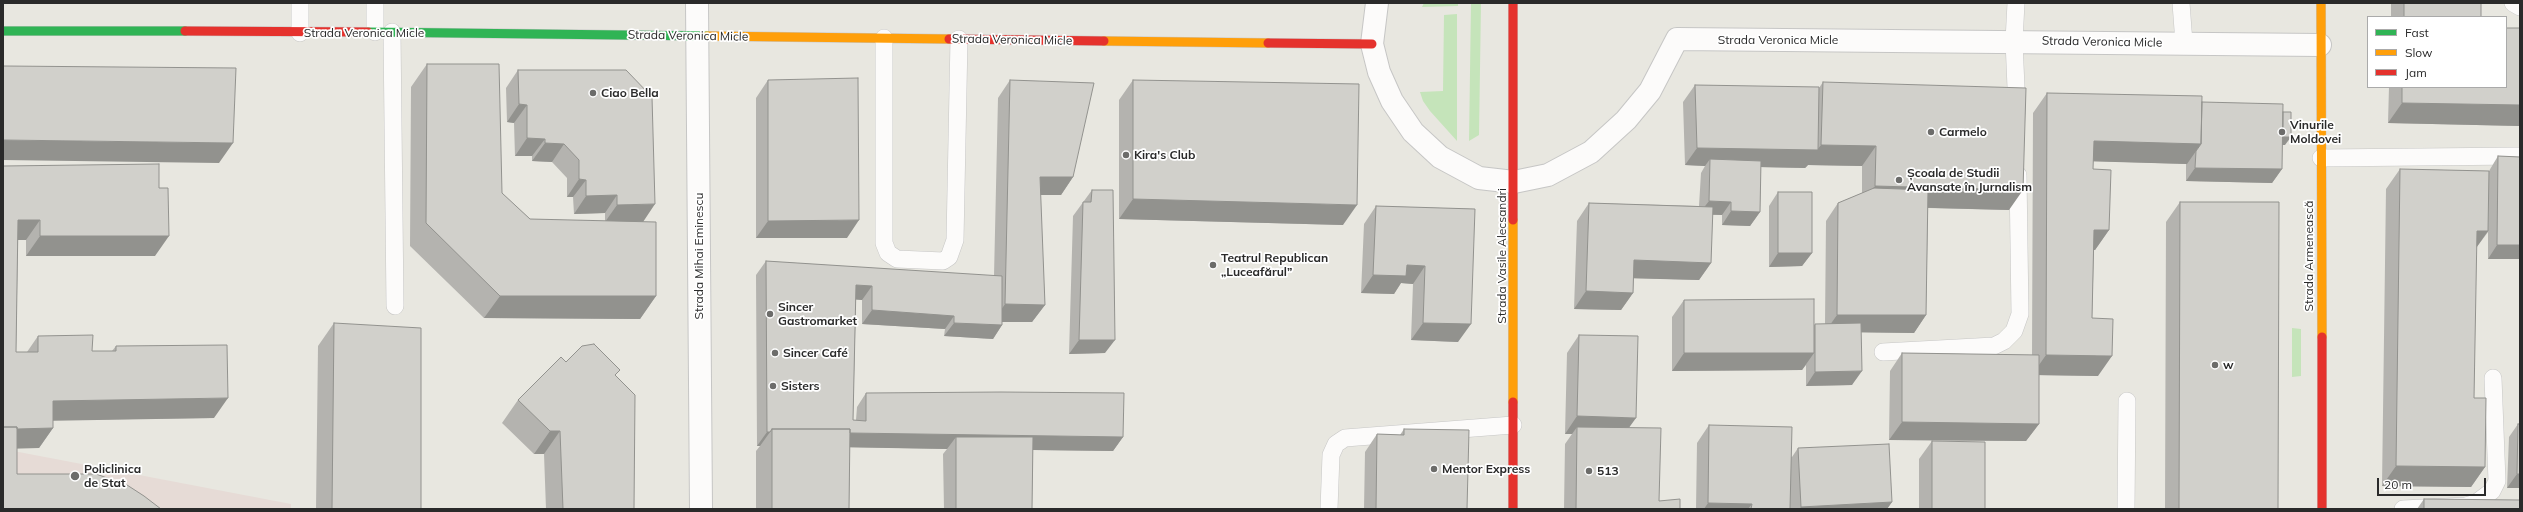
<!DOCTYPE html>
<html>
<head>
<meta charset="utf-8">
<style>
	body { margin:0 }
	#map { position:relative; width:2523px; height:512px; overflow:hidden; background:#e8e7e0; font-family:Mulish,sans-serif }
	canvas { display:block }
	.frame { position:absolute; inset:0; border:4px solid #2a2a2a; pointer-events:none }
	.legend { position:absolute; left:2367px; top:16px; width:140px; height:72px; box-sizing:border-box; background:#fff; border:1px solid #aaa; margin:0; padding:5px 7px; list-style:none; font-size:12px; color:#2a2a2a }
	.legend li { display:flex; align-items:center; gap:8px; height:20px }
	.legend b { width:20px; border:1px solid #aaa }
	.scale { position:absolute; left:2377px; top:478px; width:109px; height:18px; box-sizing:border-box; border:2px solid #2a2a2a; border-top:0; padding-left:5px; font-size:12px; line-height:14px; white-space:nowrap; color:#2a2a2a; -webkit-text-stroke:3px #fff; paint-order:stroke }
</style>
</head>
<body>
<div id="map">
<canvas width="2523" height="512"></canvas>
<div class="frame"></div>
<ul class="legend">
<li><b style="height:5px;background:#30b455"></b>Fast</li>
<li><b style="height:5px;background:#ff9f0a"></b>Slow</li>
<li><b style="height:5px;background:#e5322d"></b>Jam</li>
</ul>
<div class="scale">20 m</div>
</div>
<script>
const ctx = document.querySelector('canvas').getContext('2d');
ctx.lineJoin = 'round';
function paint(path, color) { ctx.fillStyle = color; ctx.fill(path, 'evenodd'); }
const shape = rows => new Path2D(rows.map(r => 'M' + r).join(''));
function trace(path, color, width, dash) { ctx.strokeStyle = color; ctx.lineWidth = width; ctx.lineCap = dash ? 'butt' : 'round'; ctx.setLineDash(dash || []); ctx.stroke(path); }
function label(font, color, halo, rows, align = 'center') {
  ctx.font = font + ' Mulish,sans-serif'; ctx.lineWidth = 3.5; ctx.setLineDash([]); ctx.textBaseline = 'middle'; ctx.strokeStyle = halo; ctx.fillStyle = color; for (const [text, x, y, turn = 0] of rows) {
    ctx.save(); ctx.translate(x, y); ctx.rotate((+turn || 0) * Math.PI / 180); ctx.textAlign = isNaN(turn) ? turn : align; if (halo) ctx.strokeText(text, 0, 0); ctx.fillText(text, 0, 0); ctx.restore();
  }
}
paint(shape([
	[3,449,291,504,291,509,3,509]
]), '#e6dbd6');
paint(shape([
	[1424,3,1458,3,1458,6,1422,7],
	[1471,3,1481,3,1479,135,1469,141],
	[1457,14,1457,141,1430,111,1423,101,1420,92,1443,91,1444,15],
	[2292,328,2301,329,2301,376,2292,377]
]), '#c5e4ba');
const lane = shape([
	[2016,3,2014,41,2017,111],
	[2181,3,2184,43],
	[2513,3,2520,7],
	[375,32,375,3],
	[392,32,395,306],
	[300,33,300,3],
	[884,38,884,243,888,253,897,259,943,261,949,257,955,240,959,39],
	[2321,158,2520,156],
	[1883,352,1994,346,2004,341,2014,331,2020,314,2018,175],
	[1329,509,1331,455,1336,444,1345,438,1513,425],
	[2126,509,2127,401],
	[2403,509,2466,506,2476,503,2492,491,2497,481,2493,378]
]);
const street = shape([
	[697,3,701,509],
	[1377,3,1372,44,1379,72,1392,101,1413,132,1440,157,1479,178,1514,182,1548,175,1591,152,1626,120,1650,91,1677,39,2320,45]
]);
const fast = shape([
	[3,31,185,31],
	[368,32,707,36]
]);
const slow = shape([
	[2321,3,2322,337],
	[707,36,949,39],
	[1104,41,1268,43],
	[1513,220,1513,402]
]);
const jam = shape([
	[1513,3,1513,220],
	[185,31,368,32],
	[949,39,1104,41],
	[1268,43,1372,44],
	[2322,337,2322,509],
	[1513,402,1513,509]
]);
trace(lane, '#c6c6c5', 18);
trace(street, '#c6c6c5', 24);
trace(fast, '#c6c6c5', 10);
trace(slow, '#c6c6c5', 10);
trace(jam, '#c6c6c5', 10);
trace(lane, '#fcfbfa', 17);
trace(street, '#fcfbfa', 22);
trace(fast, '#30b455', 9);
trace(slow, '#ff9f0a', 9);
trace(jam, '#e5322d', 9);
paint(shape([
	[2391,3,2481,3,2481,17,2391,17],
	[2520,28,2520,126,2388,123,2389,87,2506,87],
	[427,64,502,193,530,219,605,221,605,213,574,214,573,197,567,197,567,178,552,162,532,161,532,156,515,156,514,123,507,122,506,88,518,70,643,222,656,296,640,319,484,318,410,246,411,87],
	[768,80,847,238,756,238,756,98],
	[1010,80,1073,177,1061,195,1040,195,1045,305,1032,322,1002,322,1002,325,993,339,944,336,945,329,862,324,862,300,856,299,853,420,856,420,857,407,866,393,1123,437,1113,451,1033,450,1032,509,944,509,943,454,947,449,850,447,849,509,756,509,756,451,760,446,757,446,756,275,766,261,994,276,998,98],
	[1133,80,1343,225,1119,219,1119,100],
	[1823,82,2009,210,1928,208,1926,315,1914,333,1861,332,1852,385,1806,386,1806,365,1802,370,1672,371,1672,317,1684,300,1814,325,1825,324,1826,221,1838,203,1862,193,1862,166,1808,165,1805,168,1761,167,1760,212,1750,226,1722,225,1722,215,1712,215,1711,263,1699,280,1634,278,1633,293,1621,310,1574,309,1577,221,1589,203,1699,206,1701,173,1705,166,1685,165,1683,102,1695,85,1819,88],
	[2047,93,2202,102,2283,112,2285,145,2282,145,2282,169,2272,183,2186,181,2186,164,2093,161,2093,169,2109,230,2095,250,2094,250,2092,318,2098,376,2039,375,2039,424,2026,441,1889,440,1890,371,1902,353,2032,355,2033,113],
	[2498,156,2520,157,2520,259,2488,259,2488,232,2476,248,2474,398,2485,467,2471,487,2382,486,2386,189,2400,169,2489,171],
	[3,166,155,256,26,256,26,240,18,240,16,352,27,352,38,336,92,351,112,351,116,346,214,418,53,420,53,428,39,448,17,448,3,509],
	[1092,190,1105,353,1069,354,1073,216],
	[1778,192,1812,253,1802,266,1769,267,1769,206],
	[2180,202,2278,509,2165,509,2166,222],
	[1376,206,1475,209,1458,342,1411,340,1413,284,1401,283,1394,294,1361,293,1364,224],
	[334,323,421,509,316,509,318,346],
	[1579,335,1629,428,1659,501,1680,509,1564,509,1565,444,1572,434,1565,434,1567,353],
	[566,362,616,376,634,509,546,509,544,454,534,454,502,423,518,400],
	[2518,424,2520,488,2507,488,2509,437],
	[1709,425,1792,457,1798,448,1892,502,1887,509,1696,509,1697,443],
	[1404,429,1467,509,1364,509,1365,452,1377,434,1400,435],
	[1932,441,1985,509,1919,509,1919,459],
	[2424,499,2520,509,2417,509]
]), '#b4b3af');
paint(shape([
	[2402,103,2520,105,2520,126,2388,123],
	[519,104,527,105,514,123,507,122],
	[2283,137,2291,137,2285,145,2278,145],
	[527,138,545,139,532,156,515,156],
	[3,140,233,143,219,163,3,160],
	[2094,141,2201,144,2187,164,2080,161],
	[545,143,564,144,552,162,532,161],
	[1821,145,1876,146,1862,166,1808,165,1805,168,1710,166,1710,159,1705,166,1685,165,1697,148,1817,150],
	[2195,168,2282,169,2272,183,2186,181],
	[1040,177,1073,177,1061,195,1028,195],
	[579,179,586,180,573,197,567,197],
	[1875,186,2023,190,2009,210,1861,206],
	[617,195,605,213,574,214,586,196],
	[1133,199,1357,205,1343,225,1119,219],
	[1709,201,1731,202,1722,215,1699,214],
	[655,204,643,222,605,222,617,205],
	[1731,211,1760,212,1750,226,1722,225],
	[18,220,40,220,26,240,4,240],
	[859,220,847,238,756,238,768,221],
	[2094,230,2109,230,2095,250,2080,250],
	[2477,231,2488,231,2474,251],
	[40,236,169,236,155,256,26,256],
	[2497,245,2520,245,2520,259,2488,259],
	[1778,253,1812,253,1802,266,1769,267],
	[1634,260,1711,263,1699,280,1622,278],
	[1407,265,1425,266,1413,284,1401,283,1394,294,1361,293,1373,275],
	[856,285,872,286,862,300,847,299],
	[1586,291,1633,293,1621,310,1574,309],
	[500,296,656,296,640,319,484,318],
	[1005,304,1045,305,1032,322,993,322],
	[872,310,954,316,945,329,862,324],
	[1837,315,1926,315,1914,333,1825,332],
	[954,323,1002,325,993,339,944,336],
	[1423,323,1471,324,1458,342,1411,340],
	[1079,340,1115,340,1105,353,1069,354],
	[1684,353,1814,353,1802,370,1672,371],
	[2046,355,2112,356,2098,376,2032,375],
	[1862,371,1852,385,1806,386,1815,372],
	[228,398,214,418,39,421,53,401],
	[1577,416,1636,418,1623,436,1577,427,1572,434,1565,434],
	[1902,422,2039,424,2026,441,1889,440],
	[53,428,39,448,3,449,3,429],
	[550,431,560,431,544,454,534,454],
	[767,432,770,432,760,446,757,446],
	[772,432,1123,437,1113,451,956,449,956,437,947,449,772,446],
	[2396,466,2485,467,2471,487,2382,486],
	[2517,474,2520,474,2520,488,2507,488],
	[1892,502,1887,509,1799,509,1801,507],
	[1708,503,1752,504,1748,509,1704,509]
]), '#92928e');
const building = shape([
	[2404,3,2481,3,2481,17,2404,17,2404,3],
	[2506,28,2520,28,2520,105,2402,103,2402,87,2506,87,2506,28],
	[427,64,499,64,502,193,530,219,656,222,656,296,500,296,426,223,427,64],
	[3,66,236,68,233,143,3,140,3,66],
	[518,70,626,70,652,97,655,204,617,205,617,195,586,196,586,180,579,179,579,160,564,144,545,143,545,139,527,138,527,105,519,104,518,70],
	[858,78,859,220,768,221,768,80,858,78],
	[1010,80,1094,83,1073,177,1040,177,1045,305,1005,304,1010,80],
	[1133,80,1359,84,1357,205,1133,199,1133,80],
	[1823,82,2026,88,2023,190,1875,186,1876,146,1821,145,1823,82],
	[1695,85,1819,87,1818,150,1697,148,1695,85],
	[2047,93,2202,96,2201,144,2094,141,2093,169,2111,170,2109,230,2094,230,2092,318,2113,319,2112,356,2046,355,2047,93],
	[2202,102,2283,104,2282,169,2195,168,2196,151,2201,144,2202,102],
	[2283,112,2291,112,2291,137,2283,137,2283,112],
	[2498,156,2520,157,2520,245,2497,245,2498,156],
	[1710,159,1761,161,1760,212,1731,211,1731,202,1709,201,1710,159],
	[159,164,159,188,168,188,169,236,40,236,40,220,18,220,16,352,38,352,38,336,93,335,92,351,116,351,116,346,227,345,228,398,53,401,53,428,17,429,17,427,3,427,3,166,159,164],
	[2400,169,2489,171,2488,231,2477,231,2474,398,2486,398,2485,467,2396,466,2400,169],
	[1874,188,1928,190,1926,315,1837,315,1838,203,1874,188],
	[1092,190,1113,190,1115,340,1079,340,1083,202,1091,202,1092,190],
	[1778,192,1812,192,1812,253,1778,253,1778,192],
	[2180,202,2279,202,2278,509,2179,509,2180,202],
	[1589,203,1713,207,1711,263,1634,260,1633,293,1586,291,1589,203],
	[1376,206,1475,209,1471,324,1423,323,1425,266,1407,265,1406,276,1373,275,1376,206],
	[766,261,1002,276,1002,325,954,323,954,316,872,310,872,286,856,285,853,420,866,421,866,393,1001,392,1124,393,1123,437,850,433,850,429,772,429,770,432,767,432,766,261],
	[1814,299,1814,353,1684,353,1684,300,1814,299],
	[334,323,421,328,421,509,332,509,334,323],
	[1861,323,1862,371,1815,372,1815,324,1861,323],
	[1579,335,1638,336,1636,418,1577,416,1579,335],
	[594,344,620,370,615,375,635,395,634,509,563,509,560,431,550,431,518,400,561,357,566,362,582,346,594,344],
	[1902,353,2039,355,2039,424,1902,422,1902,353],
	[2518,424,2520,424,2520,474,2517,474,2518,424],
	[1709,425,1792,427,1790,509,1751,509,1752,504,1708,503,1709,425],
	[3,427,17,427,17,474,96,474,127,485,144,496,161,509,3,509,3,427],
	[1577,427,1661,428,1659,501,1680,499,1680,509,1576,509,1577,427],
	[772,429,850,429,849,509,772,509,772,429],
	[1404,429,1469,430,1467,509,1376,509,1377,434,1404,435,1404,429],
	[956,437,1033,437,1032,509,956,509,956,437],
	[1932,441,1985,442,1985,509,1932,509,1932,441],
	[1889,444,1892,502,1801,507,1798,448,1889,444],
	[2424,499,2520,500,2520,509,2424,509,2424,499]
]);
paint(building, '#d1d0cb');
trace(building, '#92928e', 1);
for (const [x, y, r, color] of [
	[593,93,4,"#6c6c6a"],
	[1931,132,4,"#6c6c6a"],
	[2282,132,4,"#6c6c6a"],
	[1126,155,4,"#6c6c6a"],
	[1899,180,4,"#6c6c6a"],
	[1213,265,4,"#6c6c6a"],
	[770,314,4,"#6c6c6a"],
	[775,353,4,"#6c6c6a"],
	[2215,365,4,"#6c6c6a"],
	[773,386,4,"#6c6c6a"],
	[1434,469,4,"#6c6c6a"],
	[1589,471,4,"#6c6c6a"],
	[75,476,5,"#6c6c6a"]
]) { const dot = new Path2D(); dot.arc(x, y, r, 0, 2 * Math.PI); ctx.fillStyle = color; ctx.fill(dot); trace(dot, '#fff', 1.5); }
label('12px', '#2a2a2a', '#fff', [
	["Strada Veronica Micle",364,33],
	["Strada Veronica Micle",688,36,1],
	["Strada Veronica Micle",1012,40,1],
	["Strada Veronica Micle",1778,40],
	["Strada Veronica Micle",2102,42,1],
	["Strada Mihai Eminescu",699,256,-90],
	["Strada Vasile Alecsandri",1502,256,-90],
	["Strada Armenească",2309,256,-90]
]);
label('bold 12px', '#2a2a2a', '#fff', [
	["Ciao Bella",601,93],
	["Vinurile",2290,125],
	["Moldovei",2290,139],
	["Carmelo",1939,132],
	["Kira's Club",1134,155],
	["Școala de Studii",1907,173],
	["Avansate în Jurnalism",1907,187],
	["Teatrul Republican",1221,258],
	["„Luceafărul”",1221,272],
	["Sincer",778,307],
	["Gastromarket",778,321],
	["Sincer Café",783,353],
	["w",2223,365],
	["Sisters",781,386],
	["Policlinica",84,469],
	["de Stat",84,483],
	["Mentor Express",1442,469],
	["513",1597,471]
], 'left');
</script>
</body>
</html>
